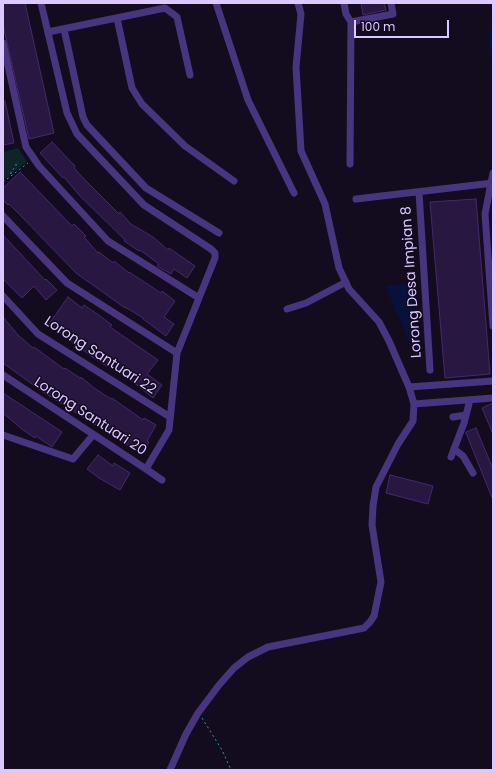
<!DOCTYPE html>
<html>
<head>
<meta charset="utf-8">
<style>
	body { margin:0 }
	#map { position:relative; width:496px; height:773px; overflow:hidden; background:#130c1f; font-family:Poppins,sans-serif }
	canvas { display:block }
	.frame { position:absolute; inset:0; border:4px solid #dbc9ff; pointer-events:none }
	.scale { position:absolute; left:354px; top:20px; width:95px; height:18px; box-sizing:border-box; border:2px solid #dbc9ff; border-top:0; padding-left:5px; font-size:12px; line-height:14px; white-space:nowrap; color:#dbc9ff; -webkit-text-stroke:3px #130c1f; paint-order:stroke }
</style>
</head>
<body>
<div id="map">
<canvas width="496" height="773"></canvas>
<div class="frame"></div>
<div class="scale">100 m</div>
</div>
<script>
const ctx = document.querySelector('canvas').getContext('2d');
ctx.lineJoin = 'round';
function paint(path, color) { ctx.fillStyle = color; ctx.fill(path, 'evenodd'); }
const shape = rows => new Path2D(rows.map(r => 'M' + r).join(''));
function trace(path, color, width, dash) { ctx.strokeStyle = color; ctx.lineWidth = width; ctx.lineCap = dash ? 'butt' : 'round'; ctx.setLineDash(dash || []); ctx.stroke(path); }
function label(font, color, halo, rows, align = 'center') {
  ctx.font = font + ' Poppins,sans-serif'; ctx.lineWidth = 3; ctx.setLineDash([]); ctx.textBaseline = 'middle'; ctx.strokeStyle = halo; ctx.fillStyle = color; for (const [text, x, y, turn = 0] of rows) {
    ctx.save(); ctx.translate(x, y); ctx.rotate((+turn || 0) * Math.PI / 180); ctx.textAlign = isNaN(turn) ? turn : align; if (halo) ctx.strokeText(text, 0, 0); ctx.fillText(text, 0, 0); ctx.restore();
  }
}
paint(shape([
	[18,148,27,162,3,180,3,152]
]), '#0f2429');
paint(shape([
	[490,31,493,32,493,51,488,49],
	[411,283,418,353,415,354,385,286]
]), '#08103c');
const building = shape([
	[3,3,25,3,54,133,29,139,3,25,3,3],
	[361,3,384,3,386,10,363,15,361,3],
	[5,101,14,143,3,145,3,102,5,101],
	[52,142,75,166,74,168,86,181,119,214,120,212,131,224,153,237,168,250,169,248,195,266,187,278,174,269,171,274,157,266,159,264,140,250,139,251,124,241,125,240,79,195,64,177,63,178,40,153,52,142],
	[20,172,72,226,74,224,86,236,84,237,98,253,99,252,113,263,114,261,129,273,129,272,161,293,162,291,175,301,164,317,174,324,166,336,143,319,143,318,125,307,125,308,76,273,22,217,9,204,8,205,3,200,3,188,20,172],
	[476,199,490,374,445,378,430,202,476,199],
	[3,235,45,280,46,279,57,290,46,300,34,286,22,298,3,279,3,235],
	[68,297,82,308,84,305,100,316,112,325,110,327,158,360,147,374,162,385,153,398,127,377,109,365,108,367,91,356,49,324,68,297],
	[3,317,18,335,33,348,34,347,64,369,65,368,80,378,81,377,94,388,111,399,112,398,143,420,144,418,156,425,147,441,149,442,142,454,43,392,3,363,3,317],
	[3,393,62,432,52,447,36,436,35,438,23,430,3,413,3,393],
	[493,403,493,434,482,408,493,403],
	[476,428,493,469,493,500,466,433,466,432,476,428],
	[98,455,113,466,114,463,130,473,120,490,99,478,87,469,98,455],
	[390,475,433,486,428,504,386,493,390,475]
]);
paint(building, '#281740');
trace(building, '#44296d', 1);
trace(shape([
	[11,174,11,172,16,166,16,163],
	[3,182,28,163],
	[202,718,222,750,231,770]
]), '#2a9eb2', 1, [2, 3]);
trace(shape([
	[41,3,67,113,77,134,144,205,211,249,215,253,215,258,177,353,169,430,146,469],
	[216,3,248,100,294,193],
	[344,3,346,14,351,22,350,164],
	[117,18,132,88,142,104,185,146,234,181],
	[351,22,393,14,391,3],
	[64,29,83,117,87,125,146,188,219,233],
	[48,32,165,8,177,17,190,75],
	[3,43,26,147,39,166,108,241,199,298],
	[493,173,485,214,493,326],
	[419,192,430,370],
	[356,199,493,183],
	[3,216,67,283,177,353],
	[3,296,38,334,170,417],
	[287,309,306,303,346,282],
	[3,375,146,469,162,480],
	[409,387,493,381],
	[414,404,493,398],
	[453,417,466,415],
	[3,435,73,459,93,435],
	[454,449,463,456,473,473],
	[451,457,464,423,470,400],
	[170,770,186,734,198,713,219,685,234,668,248,657,268,647,364,628,370,622,374,616,381,582,372,525,373,506,376,487,398,444,413,421,414,404,409,387,389,341,379,322,349,289,339,268,325,204,301,151,296,67,301,14,298,3]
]), '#48357f', 7);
label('14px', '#dbc9ff', '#130c1f', [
	["Lorong Desa Impian 8",412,282,-94],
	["Lorong Santuari 22",100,356,33],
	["Lorong Santuari 20",90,417,33]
]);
</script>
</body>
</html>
